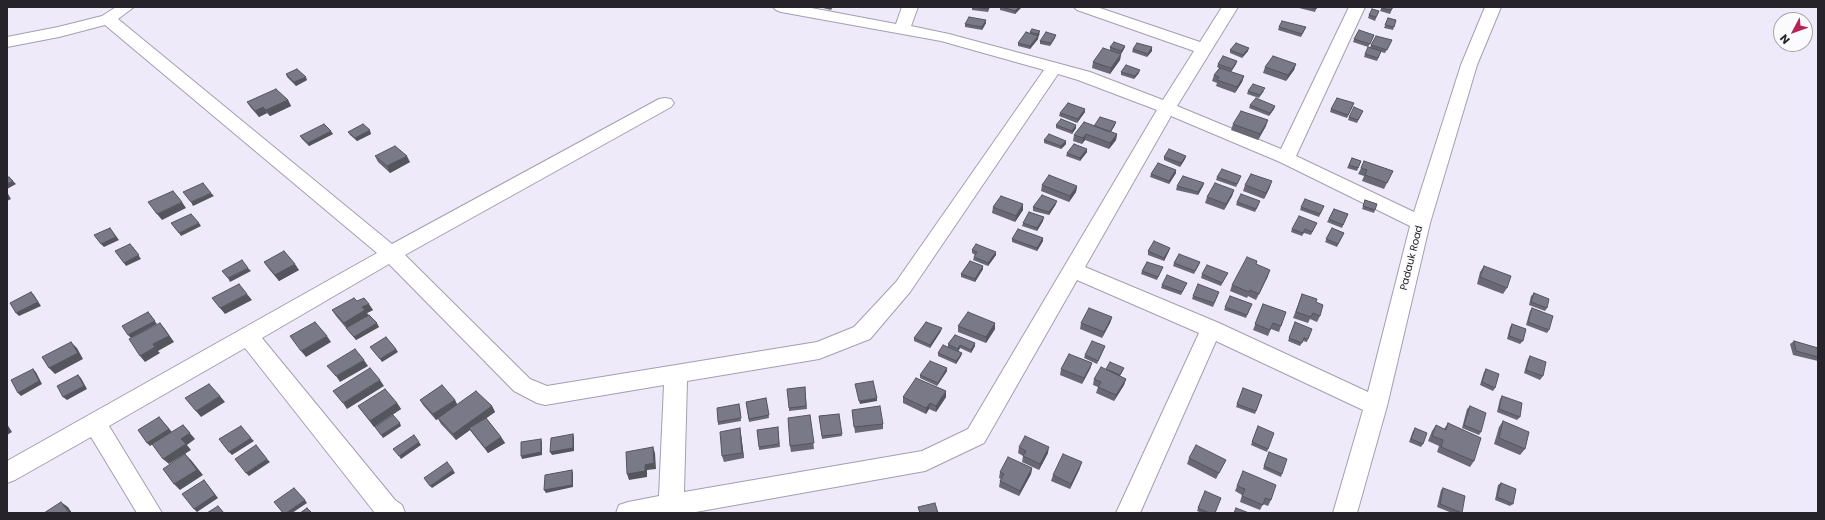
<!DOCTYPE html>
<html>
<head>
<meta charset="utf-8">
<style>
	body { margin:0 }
	#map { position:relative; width:1825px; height:520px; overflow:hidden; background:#efeafa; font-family:Poppins,sans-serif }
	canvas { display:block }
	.frame { position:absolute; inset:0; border:8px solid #26242a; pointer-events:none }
	.north { position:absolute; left:1773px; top:12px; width:40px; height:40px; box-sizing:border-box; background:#fbfafd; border:1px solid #a6a4a9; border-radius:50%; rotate:229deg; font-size:11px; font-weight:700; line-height:16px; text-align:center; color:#26242a }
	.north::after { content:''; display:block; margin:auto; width:14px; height:18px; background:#b42452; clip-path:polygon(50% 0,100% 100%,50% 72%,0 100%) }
</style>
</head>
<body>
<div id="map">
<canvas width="1825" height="520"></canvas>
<div class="frame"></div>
<div class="north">N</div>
</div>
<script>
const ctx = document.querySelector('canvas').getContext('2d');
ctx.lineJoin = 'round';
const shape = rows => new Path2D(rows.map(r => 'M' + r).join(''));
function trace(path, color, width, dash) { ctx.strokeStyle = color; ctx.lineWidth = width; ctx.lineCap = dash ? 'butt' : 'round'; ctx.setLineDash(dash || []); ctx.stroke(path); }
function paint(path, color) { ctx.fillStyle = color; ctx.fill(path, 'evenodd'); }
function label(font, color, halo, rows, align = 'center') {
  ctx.font = font + ' Poppins,sans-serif'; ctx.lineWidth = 3.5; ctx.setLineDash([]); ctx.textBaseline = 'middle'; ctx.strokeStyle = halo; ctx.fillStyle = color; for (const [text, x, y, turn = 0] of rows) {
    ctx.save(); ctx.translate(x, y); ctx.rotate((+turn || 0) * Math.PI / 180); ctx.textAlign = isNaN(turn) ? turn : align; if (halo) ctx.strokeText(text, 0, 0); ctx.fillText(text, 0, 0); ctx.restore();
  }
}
const minor = shape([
	[116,7,134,7,118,19,392,244,659,99,665,98,671,99,674,103,671,107,405,255,530,379,547,386,817,342,854,327,896,282,1044,70,941,41,781,12,776,10,773,7,806,7,896,24,902,7,918,7,911,26,949,34,1090,72,1163,100,1194,51,1077,10,1074,7,1097,7,1200,42,1222,7,1238,7,1177,106,1281,149,1349,7,1365,7,1296,156,1414,212,1461,65,1485,7,1501,7,1477,65,1430,223,1387,406,1357,513,1333,513,1363,410,1216,341,1140,513,1116,513,1199,333,1077,280,984,443,925,471,690,513,616,513,619,505,628,502,659,496,664,385,545,405,537,403,514,391,389,264,262,338,395,500,402,505,405,513,375,513,245,348,109,426,162,513,137,513,91,437,15,480,7,483,7,461,377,253,105,25,59,37,7,47,7,37,58,27,102,16,116,7],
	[1058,74,1078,80,1157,110,968,429,922,451,684,492,687,381,819,359,870,339,910,292,1058,74],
	[1171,116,1280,162,1410,226,1368,392,1219,323,1085,267,1171,116]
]);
trace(minor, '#a39fae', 2);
paint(minor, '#fff');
paint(shape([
	[819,7,833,7,831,10],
	[972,7,990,7,988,12,972,10],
	[1000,7,1021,7,1015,14,1000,10],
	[1299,7,1317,7,1315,12,1299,8],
	[1382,7,1393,7,1390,14,1380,11],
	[1379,11,1375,21,1368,18,1369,15],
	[1388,18,1396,20,1393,30,1384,28],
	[986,23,982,30,965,27,965,24],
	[1279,27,1306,27,1301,37,1278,30],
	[1030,32,1040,34,1038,36,1038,39,1030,49,1018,46,1018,43,1030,33],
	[1374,35,1368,47,1353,42,1354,39],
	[1055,38,1050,46,1040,44,1040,41],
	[1392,40,1385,53,1381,52,1377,61,1364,57,1365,54,1370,48,1371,45],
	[1125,46,1124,49,1121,54,1120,60,1110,74,1092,68,1093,62,1110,50,1110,47],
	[1152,47,1152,51,1147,57,1132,52,1133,49],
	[1230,50,1248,51,1242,58,1230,53],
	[1237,61,1236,64,1231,72,1244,76,1242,82,1235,93,1216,86,1217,83,1212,81,1214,75,1219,68,1217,67,1218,64],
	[1296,64,1294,70,1286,81,1263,73,1265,67],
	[1121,72,1139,73,1134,79,1121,75],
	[286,74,307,80,296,86,287,77],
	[1248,91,1264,91,1259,98,1247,94],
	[288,100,291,106,270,116,267,113,259,117,251,108,247,102],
	[1250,105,1275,106,1274,109,1269,116,1249,108],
	[1353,106,1347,118,1330,112,1331,109],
	[1363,111,1357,123,1348,120,1349,117],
	[1085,112,1077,123,1059,116,1060,113],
	[1233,124,1266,126,1258,140,1231,130],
	[1056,125,1076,128,1072,134,1056,128],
	[1115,125,1111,132,1117,134,1116,140,1109,149,1085,140,1082,144,1073,141,1074,135,1094,126],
	[348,132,371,134,357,141,350,135],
	[333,134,309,146,302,139,300,136],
	[1044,140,1066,144,1061,149,1044,143],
	[1087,149,1087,152,1080,161,1066,156,1067,153],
	[375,156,410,162,390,173,378,162],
	[1186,156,1185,159,1180,167,1164,160,1164,157],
	[1352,158,1361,161,1357,171,1347,168],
	[1361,168,1393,171,1384,189,1362,181,1364,176,1358,174],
	[1176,170,1176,173,1169,184,1150,177,1151,174],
	[1217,177,1240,179,1236,187,1216,180],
	[1204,183,1203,186,1198,195,1176,190,1177,186],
	[1042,185,1077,186,1076,192,1069,202,1041,191],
	[1245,185,1270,187,1264,199,1243,191],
	[1234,190,1232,196,1224,210,1205,203,1207,197],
	[1365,200,1375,210,1374,213,1362,209],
	[1237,202,1259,204,1255,212,1236,205],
	[1056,204,1049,215,1033,211,1033,207],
	[1324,206,1319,217,1300,210,1301,207],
	[993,207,1023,210,1015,222,992,213],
	[1334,209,1348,214,1342,228,1327,222],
	[1043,221,1037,231,1022,226,1023,223],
	[1317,223,1311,235,1304,233,1302,236,1291,232,1292,229],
	[1332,228,1344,233,1337,247,1325,242],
	[1043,238,1043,241,1037,251,1012,242,1012,239],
	[1170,248,1169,251,1164,261,1148,255,1148,251],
	[972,250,996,255,988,266,973,260,974,257,975,255,972,253],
	[264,262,299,270,279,281,268,268],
	[1200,262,1199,265,1194,274,1173,266,1174,263],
	[1256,264,1268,276,1256,300,1248,296,1247,298,1230,291,1232,285],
	[1484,266,1507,288,1503,294,1477,284,1480,272],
	[1163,267,1157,280,1141,274,1142,271],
	[983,269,975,282,961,277,961,274],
	[1202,274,1226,276,1221,286,1201,278],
	[1187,283,1181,295,1161,288,1162,285],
	[1534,293,1547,308,1545,311,1529,305,1531,296],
	[1302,294,1316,302,1320,316,1317,322,1310,319,1308,323,1293,318],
	[1218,295,1213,307,1192,299,1193,296],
	[1230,296,1252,304,1246,318,1224,310],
	[357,301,373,310,367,313,368,316,379,327,356,340,336,316,332,310],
	[1263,304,1286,312,1279,332,1271,329,1268,336,1253,330],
	[1532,308,1549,330,1547,333,1526,325,1530,311],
	[1112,317,1110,323,1102,338,1080,329,1081,323],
	[1295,322,1308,339,1307,342,1303,341,1300,346,1288,341],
	[1512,324,1523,341,1520,344,1507,339,1510,327],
	[958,326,995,329,986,343,958,332],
	[941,331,930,348,914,341,914,338],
	[955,335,975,346,971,353,960,348,958,351,962,353,961,356,956,364,938,356,938,353,948,347,948,344],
	[1794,341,1818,348,1818,361,1793,355,1790,344],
	[1105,346,1104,349,1097,364,1084,358,1085,355],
	[1530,356,1543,376,1540,380,1524,373,1528,359],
	[1092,363,1090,369,1082,384,1060,375,1061,369],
	[1124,368,1120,376,1126,379,1124,385,1114,401,1096,393,1098,387,1093,385,1094,379,1106,370],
	[1486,369,1495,388,1493,391,1480,385,1484,372],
	[947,371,937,386,920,378,920,375],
	[805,387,807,409,789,411,789,408],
	[1243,388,1262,395,1255,414,1236,407],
	[1502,396,1520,417,1517,420,1497,412,1500,399],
	[903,397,946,397,936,412,929,409,926,414,903,403],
	[766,398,769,418,749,422,746,402],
	[420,400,455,400,457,405,492,406,495,412,486,418,501,437,505,443,488,453,473,434,470,430,456,440,441,424,438,419,436,420,423,405],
	[397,403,401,409,374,427,358,406],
	[1470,406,1481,432,1479,435,1462,428,1467,409],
	[740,407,741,421,718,425,718,422],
	[852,410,883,424,883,429,855,433],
	[839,414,842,436,822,439,819,416],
	[810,415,814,449,791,452,790,446],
	[1503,421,1525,449,1520,455,1494,444,1499,427],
	[1448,423,1474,461,1470,467,1437,452,1439,446,1428,441,1432,431,1436,425,1444,429],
	[1258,426,1268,449,1267,452,1251,445],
	[740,428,741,434,744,458,724,462,722,456],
	[1415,428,1423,444,1421,447,1409,442,1413,431],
	[778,430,780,447,759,450,759,447],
	[1019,447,1048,453,1039,470,1022,462,1023,456,1018,453],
	[1269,452,1282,474,1281,477,1263,469],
	[1189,458,1226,460,1216,479,1187,464],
	[1032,468,1031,474,1019,496,999,487,1000,481,1001,479,999,478,1000,472],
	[1080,468,1070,489,1051,481,1053,475],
	[1243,471,1271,500,1268,506,1263,504,1260,510,1240,502,1242,495,1235,491],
	[1501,483,1513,504,1510,506,1495,500,1498,485],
	[1443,488,1462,513,1452,513,1437,507,1441,490],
	[1205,491,1215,513,1202,513,1197,511]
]), '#696874');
paint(shape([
	[1019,7,1021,7,1021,8,1015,14,1015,11],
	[986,20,986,23,982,30,982,27],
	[1040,31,1038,39,1030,49,1030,46,1037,37,1037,34],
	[1056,35,1055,38,1050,46,1051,43],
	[1125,46,1124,49,1121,54,1121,51],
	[1152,47,1152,51,1147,57,1148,54],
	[1249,48,1248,51,1242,58,1243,55],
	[1121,54,1120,60,1110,74,1111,68],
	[1237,61,1236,64,1231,72,1232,69],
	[1296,64,1294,70,1286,81,1288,75],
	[1140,70,1139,73,1134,79,1135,76],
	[1244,76,1242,82,1235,93,1237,87],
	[306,77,307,80,296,86,294,82],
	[288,100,291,106,270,116,266,110],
	[1275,106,1274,109,1269,116,1270,113],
	[263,107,267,113,259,117,255,111],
	[1085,109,1085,112,1077,123,1078,119],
	[1268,120,1266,126,1258,140,1260,134],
	[1116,122,1115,125,1109,135,1109,132],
	[1076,125,1076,128,1072,134,1072,131],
	[370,130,371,134,357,141,355,138],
	[331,131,333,134,309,146,308,143],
	[1086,134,1085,140,1082,144,1083,138],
	[1117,134,1116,140,1109,149,1110,143],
	[1066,141,1066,144,1061,149,1061,146],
	[1087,149,1087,152,1080,161,1080,158],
	[407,156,410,162,390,173,387,166],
	[1186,156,1185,159,1180,167,1181,163],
	[1176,170,1176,173,1169,184,1169,181],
	[13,181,16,184,7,189,7,184],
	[1272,181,1270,187,1264,199,1266,193],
	[1204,183,1203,186,1198,195,1198,192],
	[1077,186,1076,192,1069,202,1070,196],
	[1234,190,1232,196,1224,210,1226,204],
	[7,192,11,199,7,201],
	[211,193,214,196,193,206,191,202],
	[1057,201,1056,204,1049,215,1049,212],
	[182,202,186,208,162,220,157,214],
	[1023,204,1023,210,1015,222,1016,216],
	[1044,217,1043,221,1037,231,1037,228],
	[199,223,201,226,181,236,179,233],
	[110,228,119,240,104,247,101,244],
	[1043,238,1043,241,1037,251,1037,248],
	[133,247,141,259,126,266,124,263],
	[1170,248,1169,251,1164,261,1164,258],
	[996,252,996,255,988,266,988,263],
	[295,264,299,270,279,281,275,275],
	[983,266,983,269,975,282,975,279],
	[248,268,251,271,230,282,228,278],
	[1270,270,1268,276,1256,300,1259,294],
	[31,292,34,295,41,306,19,316,16,313],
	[247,294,252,300,225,314,220,308],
	[369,304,373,310,367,313,369,316,348,329,344,323,362,307],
	[148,312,157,324,131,338,128,335],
	[1112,317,1110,323,1102,338,1104,332],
	[160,323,165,329,174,342,158,351,160,353,145,362,140,356,153,344],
	[377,323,379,327,356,340,354,337],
	[995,323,995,329,986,343,986,337],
	[942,328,941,331,930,348,930,345],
	[327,336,331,342,306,357,301,351],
	[71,342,77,348,83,359,55,374,49,368],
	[975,343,975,346,971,353,971,350],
	[960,345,960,348,958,352,958,349],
	[396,349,398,352,382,362,380,359],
	[962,353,961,356,956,364,956,361],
	[364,360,368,366,340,382,336,376],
	[1092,363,1090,369,1082,384,1084,378],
	[947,368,947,371,937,386,938,383],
	[33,369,36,372,42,384,21,396,18,393],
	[78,375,81,378,87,389,67,400,63,397],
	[1126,379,1124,385,1114,401,1116,395],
	[380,380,384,386,347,409,343,403],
	[946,391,946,397,936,412,936,406],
	[220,396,225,402,201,417,196,411],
	[877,398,877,401,860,404,859,401],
	[455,400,458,406,436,420,433,414],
	[397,403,401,409,374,427,370,421],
	[930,403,929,409,926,414,926,408],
	[492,406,495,412,456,440,453,434],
	[159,417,172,432,150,446,147,443],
	[400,423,401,426,383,438,381,435],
	[7,424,12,432,7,435],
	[183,425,195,439,187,445,191,450,169,464,163,459,181,439],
	[740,428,741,434,744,458,742,453],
	[573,434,574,437,574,451,552,455,550,452],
	[501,437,505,443,488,453,485,448],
	[251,438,254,441,232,455,229,452],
	[541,439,542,442,542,455,522,459,521,456],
	[419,442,421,445,401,459,399,456],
	[653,447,655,453,656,469,647,470,647,477,629,480,627,474,645,465],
	[1049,447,1048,453,1039,470,1040,464],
	[185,454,191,460,203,475,180,490,174,484],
	[267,459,270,462,249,476,246,473],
	[1082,462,1080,468,1070,489,1071,484],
	[1032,468,1031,474,1019,496,1020,491],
	[453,470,455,473,432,488,430,486],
	[572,470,573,473,573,487,546,493,544,490],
	[204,480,218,498,197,512,194,509],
	[305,500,307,503,292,513,286,513],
	[61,502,68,507,72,513,69,513]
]), '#55555e');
const building = shape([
	[975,7,989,7,988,9,975,7],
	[1002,7,1019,7,1015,11,1002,7],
	[1309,7,1317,7,1316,9,1309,7],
	[1382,7,1393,7,1391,10,1381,8,1382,7],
	[1372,9,1379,11,1376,17,1369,15,1372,9],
	[969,17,986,20,982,27,965,24,969,17],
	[1388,18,1396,20,1394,27,1385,25,1388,18],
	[1282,21,1306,27,1302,34,1279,27,1282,21],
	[1032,29,1040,31,1037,34,1030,32,1032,29],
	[1359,30,1374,35,1370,44,1354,39,1359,30],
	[1026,32,1038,36,1030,46,1018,43,1026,32],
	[1046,32,1056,35,1051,43,1040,41,1046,32],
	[1376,36,1392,40,1387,50,1371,45,1376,36],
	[1114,42,1125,46,1121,51,1110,47,1114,42],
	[1137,43,1152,47,1148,54,1133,49,1137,43],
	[1236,43,1249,48,1243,55,1230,50,1236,43],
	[1368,47,1381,51,1378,58,1365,54,1368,47],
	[1103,48,1121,54,1111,68,1093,62,1103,48],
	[1223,56,1237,61,1232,69,1218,64,1223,56],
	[1273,56,1296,64,1288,75,1265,67,1273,56],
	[1126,65,1140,70,1135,76,1121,72,1126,65],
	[1220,68,1244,76,1237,87,1217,80,1219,77,1214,75,1220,68],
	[297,69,306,77,294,82,286,74,297,69],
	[1253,84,1265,88,1260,95,1248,91,1253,84],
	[276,89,288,100,266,110,263,107,255,111,247,102,276,89],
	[1256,98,1275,106,1270,113,1250,105,1256,98],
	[1337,98,1354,103,1348,115,1331,109,1337,98],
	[1068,103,1085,109,1078,119,1060,113,1068,103],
	[1354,107,1363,111,1358,120,1349,117,1354,107],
	[1241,111,1268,120,1260,134,1233,124,1241,111],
	[1100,117,1116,122,1110,132,1094,126,1100,117],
	[1061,119,1076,125,1072,131,1056,125,1061,119],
	[1084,122,1117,134,1110,143,1086,134,1083,138,1074,135,1084,122],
	[324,124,331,131,308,143,300,136,324,124],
	[363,124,370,130,355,138,348,132,363,124],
	[1049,134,1066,141,1061,146,1044,140,1049,134],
	[1074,144,1087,149,1080,158,1067,153,1074,144],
	[395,146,407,156,387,166,375,156,395,146],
	[1169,149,1186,156,1181,163,1164,157,1169,149],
	[1352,158,1361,161,1358,168,1349,165,1352,158],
	[1364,161,1393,171,1387,183,1365,175,1367,170,1361,168,1364,161],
	[1158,163,1176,170,1169,181,1151,174,1158,163],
	[1222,169,1241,176,1237,184,1217,177,1222,169],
	[1251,174,1272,181,1266,193,1245,185,1251,174],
	[1049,175,1077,186,1070,196,1042,185,1049,175],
	[1183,176,1204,183,1198,192,1177,186,1183,176],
	[9,177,13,181,7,184,7,178,9,177],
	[203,183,211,193,191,202,183,192,203,183],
	[1215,183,1234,190,1226,204,1207,197,1215,183],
	[173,191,182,202,157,214,148,202,173,191],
	[1241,194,1260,201,1256,209,1237,202,1241,194],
	[1042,195,1057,201,1049,212,1033,207,1042,195],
	[1001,196,1023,204,1016,216,993,207,1001,196],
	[1305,199,1324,206,1320,214,1301,207,1305,199],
	[1365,200,1377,204,1375,210,1363,206,1365,200],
	[1334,209,1348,214,1343,225,1329,219,1334,209],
	[1029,212,1044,217,1037,228,1023,223,1029,212],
	[191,214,199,223,179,233,171,223,191,214],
	[1299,216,1317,223,1312,232,1305,229,1303,233,1292,229,1299,216],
	[110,228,116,237,101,244,94,235,110,228],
	[1332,228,1344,233,1338,244,1326,239,1332,228],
	[1018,229,1043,238,1037,248,1012,239,1018,229],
	[1154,241,1170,248,1164,258,1148,251,1154,241],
	[130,244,139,255,124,263,115,251,130,244],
	[976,244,996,252,988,263,974,257,977,252,972,250,976,244],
	[284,251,295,264,275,275,264,262,284,251],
	[1179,254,1200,262,1195,271,1174,263,1179,254],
	[1247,257,1257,261,1256,264,1270,270,1259,294,1250,290,1249,292,1232,285,1247,257],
	[242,260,248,268,228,278,222,271,242,260],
	[970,261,983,266,975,279,961,274,970,261],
	[1147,262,1163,267,1158,277,1142,271,1147,262],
	[1207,265,1228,273,1222,283,1202,274,1207,265],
	[1484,266,1511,276,1507,288,1480,277,1484,266],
	[1167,275,1187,283,1182,292,1162,285,1167,275],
	[239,284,247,294,220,308,212,298,239,284],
	[1198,284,1219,292,1214,303,1193,296,1198,284],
	[31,292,38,302,16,313,10,303,31,292],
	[1534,293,1549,299,1547,308,1531,302,1534,293],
	[1302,294,1317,299,1316,302,1323,305,1320,316,1313,313,1311,317,1296,312,1302,294],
	[1230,296,1252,304,1247,315,1225,307,1230,296],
	[354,298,357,301,364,298,369,304,362,307,365,310,344,323,332,310,354,298],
	[1263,304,1286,312,1281,326,1273,323,1270,330,1255,324,1263,304],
	[1089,308,1112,317,1104,332,1081,323,1089,308],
	[1532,308,1553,316,1549,330,1528,322,1532,308],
	[148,312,155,321,128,335,122,326,148,312],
	[968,312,995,323,986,337,958,326,968,312],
	[369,315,377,323,354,337,346,328,369,315],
	[315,322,327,336,301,351,290,336,315,322],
	[926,322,942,328,930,345,914,338,926,322],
	[1295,322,1312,329,1308,339,1304,338,1302,343,1289,338,1295,322],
	[160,323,169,336,153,344,155,347,140,356,129,339,160,323],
	[1512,324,1526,329,1523,341,1509,336,1512,324],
	[955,335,975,343,971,350,960,345,958,349,948,344,955,335],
	[386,337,396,349,380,359,370,347,386,337],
	[1092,341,1105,346,1098,361,1085,355,1092,341],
	[1794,341,1818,348,1818,357,1796,351,1794,341],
	[71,342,78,353,49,368,42,357,71,342],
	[943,345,962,353,956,361,938,353,943,345],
	[355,349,364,360,336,376,327,366,355,349],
	[1069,354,1092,363,1084,378,1061,369,1069,354],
	[1530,356,1546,362,1543,376,1526,370,1530,356],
	[930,361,947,368,938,383,920,375,930,361],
	[1110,362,1124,368,1120,375,1106,369,1110,362],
	[1101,367,1126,379,1116,395,1098,387,1101,382,1094,379,1101,367],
	[370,368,380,380,343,403,333,391,370,368],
	[33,369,39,381,18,393,11,380,33,369],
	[1486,369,1499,374,1495,388,1482,382,1486,369],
	[78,375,84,386,63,397,57,386,78,375],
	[916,378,946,391,936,406,930,403,926,408,903,397,916,378],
	[873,381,877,398,859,401,855,384,873,381],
	[209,384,220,396,196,411,185,398,209,384],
	[442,385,455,400,433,414,420,400,442,385],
	[805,387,806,406,789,408,787,389,805,387],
	[1243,388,1262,395,1256,411,1237,404,1243,388],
	[385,389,397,403,370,421,358,406,385,389],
	[476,391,492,406,453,434,438,418,476,391],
	[1502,396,1522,403,1520,417,1499,409,1502,396],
	[766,398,769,415,749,419,746,402,766,398],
	[739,404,741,418,718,422,717,408,739,404],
	[880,406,883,424,854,427,852,410,880,406],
	[1470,406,1486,413,1481,432,1464,425,1470,406],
	[839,414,842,434,822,436,819,416,839,414],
	[393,415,400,423,381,435,375,427,393,415],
	[810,415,814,443,790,446,788,418,810,415],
	[159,417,169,429,147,443,138,430,159,417],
	[486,418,501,437,485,448,469,428,486,418],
	[1503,421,1529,432,1525,449,1499,438,1503,421],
	[1448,423,1481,438,1474,461,1441,447,1443,440,1432,436,1436,425,1446,430,1448,423],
	[183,425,190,433,181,439,186,444,163,459,152,444,183,425],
	[241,426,251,438,229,452,219,439,241,426],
	[1258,426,1274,433,1268,449,1252,442,1258,426],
	[778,427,779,444,759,447,757,430,778,427],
	[740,428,742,453,722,456,720,432,740,428],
	[1415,428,1427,433,1423,444,1411,439,1415,428],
	[573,434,573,448,550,452,551,438,573,434],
	[414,435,419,442,399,456,393,449,414,435],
	[1025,436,1049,447,1040,464,1023,456,1026,451,1019,447,1025,436],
	[541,439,541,452,521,456,521,442,541,439],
	[256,445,267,459,246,473,235,459,256,445],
	[1196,445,1226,460,1219,473,1189,458,1196,445],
	[653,447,654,463,645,465,645,471,627,474,626,452,653,447],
	[1269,452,1287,459,1282,474,1264,466,1269,452],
	[185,454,197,470,174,484,163,469,185,454],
	[1063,454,1082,462,1071,484,1053,475,1063,454],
	[1008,457,1032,468,1020,491,1000,481,1004,474,1000,472,1008,457],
	[447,462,453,470,430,486,424,478,447,462],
	[572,470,572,485,544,490,545,475,572,470],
	[1243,471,1276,485,1271,500,1265,498,1263,505,1242,496,1245,489,1237,486,1243,471],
	[204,480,215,495,194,509,182,494,204,480],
	[1501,483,1516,489,1513,504,1497,497,1501,483],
	[294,488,305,500,286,513,283,513,274,502,294,488],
	[1443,488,1465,496,1462,513,1440,504,1443,488],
	[1205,491,1221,498,1215,513,1209,513,1198,508,1205,491],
	[61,502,69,513,44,513,61,502],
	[935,503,938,513,920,513,918,507,935,503],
	[218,506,224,513,207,513,218,506],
	[307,508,312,513,300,513,307,508],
	[1236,508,1249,513,1234,513,1236,508]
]);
paint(building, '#7a7987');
trace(building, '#55555e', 1);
label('10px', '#26242a', '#fbfafd', [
	["Padauk Road",1412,258,-76]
]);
</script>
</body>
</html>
